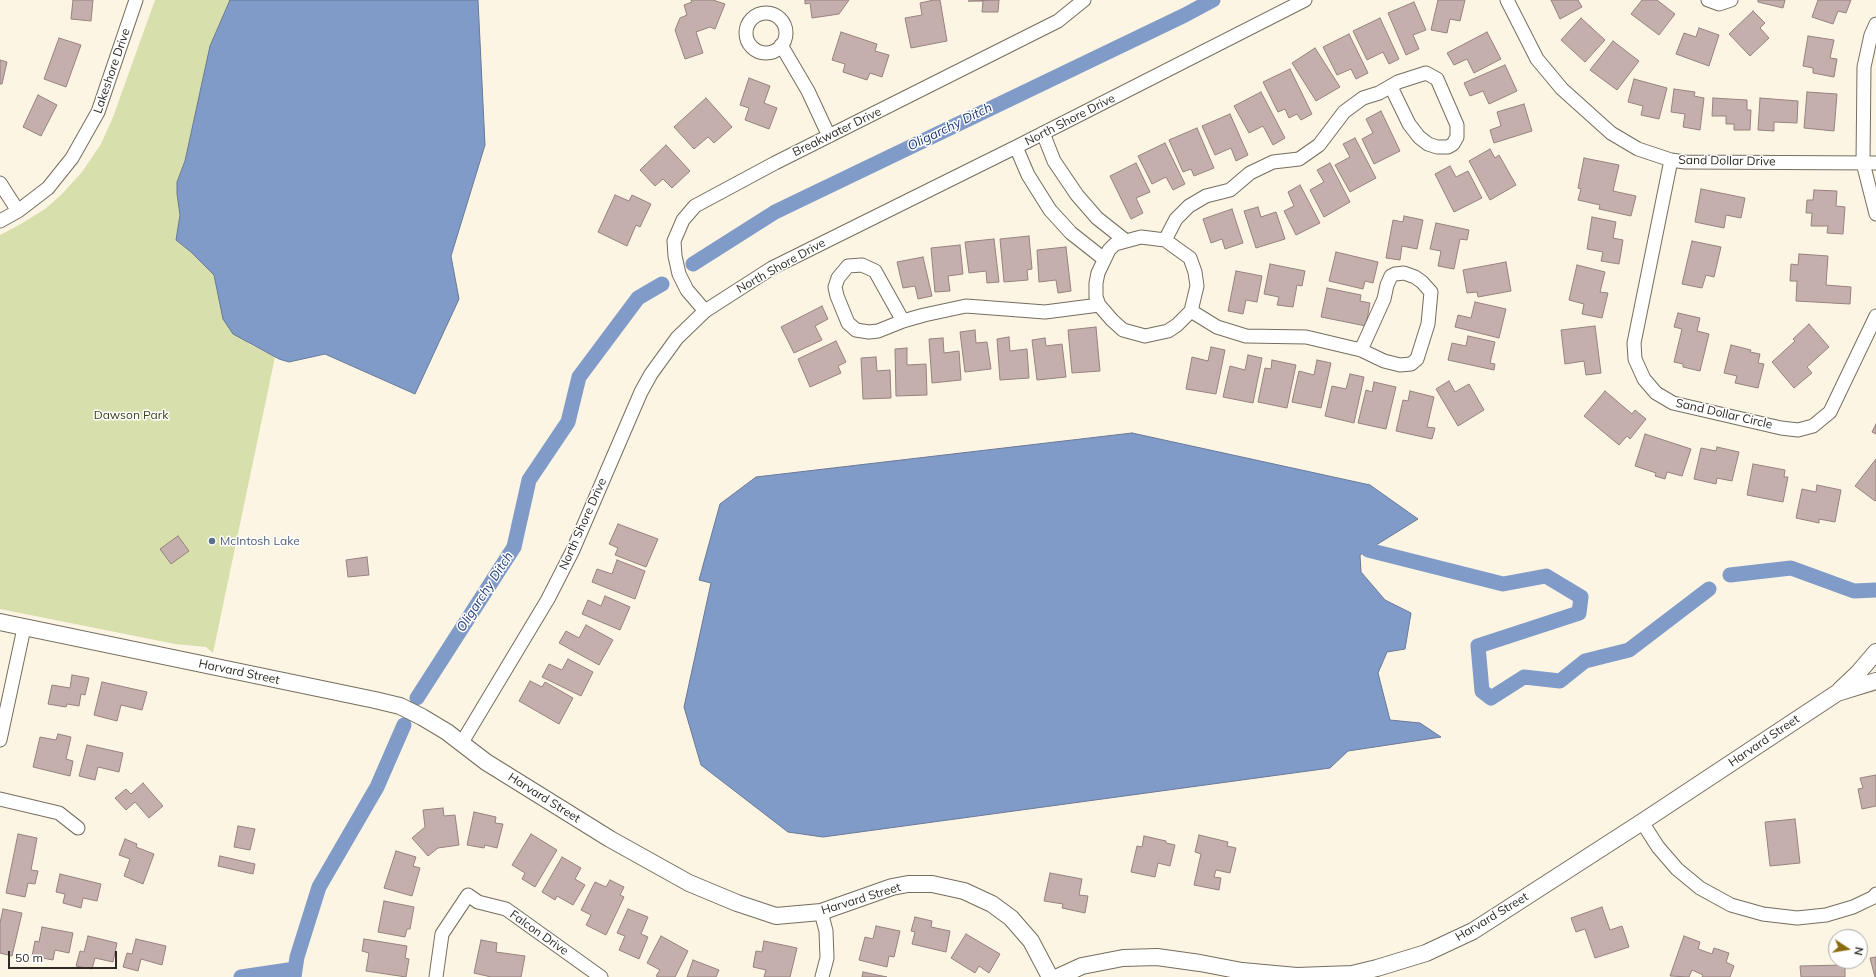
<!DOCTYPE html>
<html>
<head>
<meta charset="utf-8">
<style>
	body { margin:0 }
	#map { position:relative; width:1876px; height:977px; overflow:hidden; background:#fdf5e3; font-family:Mulish,sans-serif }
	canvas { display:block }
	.north { position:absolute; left:1828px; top:929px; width:40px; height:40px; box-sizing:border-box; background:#fff; border:1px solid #abaaa7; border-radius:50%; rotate:102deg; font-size:11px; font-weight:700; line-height:16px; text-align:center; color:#2e2b24 }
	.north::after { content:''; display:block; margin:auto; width:14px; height:18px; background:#8a6c0d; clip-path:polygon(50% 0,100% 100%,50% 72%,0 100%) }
	.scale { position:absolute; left:8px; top:951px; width:109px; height:18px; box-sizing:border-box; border:2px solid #2e2b24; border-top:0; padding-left:5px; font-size:12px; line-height:14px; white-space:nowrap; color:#2e2b24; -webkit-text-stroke:3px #fff; paint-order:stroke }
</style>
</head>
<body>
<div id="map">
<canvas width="1876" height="977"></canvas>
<div class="north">N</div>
<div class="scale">50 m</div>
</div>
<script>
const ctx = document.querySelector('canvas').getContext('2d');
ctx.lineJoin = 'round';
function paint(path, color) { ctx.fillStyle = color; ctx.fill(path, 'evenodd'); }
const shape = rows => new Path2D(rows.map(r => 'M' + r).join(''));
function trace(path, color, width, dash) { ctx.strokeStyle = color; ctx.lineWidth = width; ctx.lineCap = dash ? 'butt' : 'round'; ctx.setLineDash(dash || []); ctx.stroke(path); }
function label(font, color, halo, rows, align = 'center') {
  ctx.font = font + ' Mulish,sans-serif'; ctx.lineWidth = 3; ctx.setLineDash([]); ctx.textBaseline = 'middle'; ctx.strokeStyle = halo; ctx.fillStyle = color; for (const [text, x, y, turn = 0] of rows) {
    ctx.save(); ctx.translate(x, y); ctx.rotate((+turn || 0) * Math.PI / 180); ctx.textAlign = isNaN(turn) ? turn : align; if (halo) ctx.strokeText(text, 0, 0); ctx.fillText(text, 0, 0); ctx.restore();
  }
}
paint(shape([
	[155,0,230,0,205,75,185,161,177,182,177,194,180,215,176,240,191,252,214,275,219,294,249,344,275,357,213,653,206,647,175,644,0,609,0,235,19,225,45,209,61,195,82,172,101,144,113,117]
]), '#d7e0ac');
const water = shape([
	[230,0,478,0,485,145,451,256,459,299,415,394,325,354,289,362,279,359,233,334,223,319,214,275,191,252,176,240,180,215,177,194,177,182,185,161,210,46,230,0],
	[1132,433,1370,485,1418,519,1360,555,1361,572,1385,600,1411,613,1405,649,1387,652,1378,673,1390,720,1420,723,1441,737,1348,751,1330,768,823,837,788,832,701,765,684,707,711,583,699,580,720,504,756,477,1132,433]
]);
paint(water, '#819bc9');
trace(water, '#687998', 1);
trace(shape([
	[693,264,775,212,1185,15,1213,0],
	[1368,550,1503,584,1546,576,1581,597,1579,613,1478,646,1482,691,1491,698,1524,677,1560,681,1585,661,1629,650,1709,589],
	[1730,575,1791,568,1854,591,1876,590],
	[417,698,514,547,529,480,568,422,579,377,638,298,662,284],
	[241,977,295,969],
	[294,977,297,957,319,887,377,787,404,725]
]), '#819bc9', 15);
const building = shape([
	[73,0,93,0,91,21,71,19,73,0],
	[691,0,713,0,725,4,715,29,710,27,696,32,703,53,685,59,675,30,680,18,687,15,684,5,692,2,691,0],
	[805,0,849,0,839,14,812,18,810,3,805,4,805,0],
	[934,0,940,0,947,41,911,48,905,18,922,15,920,3,934,0],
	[999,0,998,12,982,12,983,1,968,1,999,0],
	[1438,0,1465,0,1460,21,1450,19,1447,33,1431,30,1438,0],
	[1551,0,1578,0,1582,7,1560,19,1551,0],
	[1642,0,1657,0,1675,14,1659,35,1631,14,1642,0],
	[1758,0,1785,0,1783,8,1758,2,1758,0],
	[1818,0,1851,0,1846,13,1838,11,1833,24,1812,17,1818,0],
	[1414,2,1426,30,1413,35,1419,49,1406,55,1388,13,1414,2],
	[1753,11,1765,23,1760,28,1769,38,1750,56,1729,34,1753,11],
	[1380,18,1399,59,1389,64,1383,52,1367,60,1353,31,1380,18],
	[1581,18,1605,40,1585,62,1561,40,1581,18],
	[1699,28,1719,35,1709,66,1676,54,1684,33,1696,37,1699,28],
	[841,32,877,44,875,51,889,55,882,77,870,73,867,80,843,72,845,64,832,60,841,32],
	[1487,32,1501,59,1474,73,1467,59,1454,65,1447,53,1487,32],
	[1349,34,1368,73,1356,79,1351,69,1337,75,1323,47,1349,34],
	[1808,36,1834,40,1830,58,1837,59,1834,77,1813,73,1813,68,1803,66,1808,36],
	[59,38,81,45,66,87,44,79,59,38],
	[1613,41,1639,61,1617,90,1590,70,1613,41],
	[1315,48,1340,87,1316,101,1292,63,1315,48],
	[0,60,7,62,2,84,0,84,0,60],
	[1505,65,1517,91,1489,104,1483,91,1470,96,1464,83,1505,65],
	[1290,69,1312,114,1301,120,1297,114,1289,118,1285,109,1278,112,1263,82,1290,69],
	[749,78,770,86,764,103,777,108,769,129,745,120,749,108,740,105,749,78],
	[1634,79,1667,88,1659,119,1641,115,1643,106,1628,102,1634,79],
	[1674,89,1695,92,1694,96,1704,98,1700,130,1683,127,1685,114,1671,112,1674,89],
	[1261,92,1285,138,1273,145,1263,126,1249,133,1234,106,1261,92],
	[1807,92,1837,94,1834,131,1804,128,1807,92],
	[38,95,57,105,41,136,23,127,38,95],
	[706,98,732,127,714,143,708,137,694,149,674,127,706,98],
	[1713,98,1747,100,1747,110,1751,110,1750,130,1734,130,1734,124,1726,124,1726,116,1712,116,1713,98],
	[1760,98,1798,101,1797,123,1774,122,1774,131,1758,130,1760,98],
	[1524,104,1532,131,1494,143,1490,130,1501,126,1497,112,1524,104],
	[1381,111,1400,151,1374,164,1362,139,1373,133,1366,119,1381,111],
	[1230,114,1248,155,1236,161,1231,148,1215,155,1202,126,1230,114],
	[1197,128,1214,168,1194,176,1191,169,1183,172,1169,140,1197,128],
	[1355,138,1376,178,1350,192,1335,165,1350,157,1343,144,1355,138],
	[1165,143,1185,184,1173,190,1166,177,1152,184,1138,156,1165,143],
	[666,145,690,171,672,188,663,179,655,186,640,170,666,145],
	[1490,149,1495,158,1499,155,1516,185,1490,200,1469,161,1490,149],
	[1584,158,1619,165,1613,191,1636,196,1631,216,1599,209,1600,205,1578,200,1581,189,1578,188,1584,158],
	[1136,163,1150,192,1136,198,1143,213,1131,219,1110,176,1136,163],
	[1330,163,1350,202,1324,217,1310,190,1324,182,1317,170,1330,163],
	[1450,166,1456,177,1468,171,1482,198,1454,212,1435,174,1450,166],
	[1300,185,1320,223,1296,235,1284,211,1294,206,1288,192,1300,185],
	[1701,189,1745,198,1741,218,1726,215,1724,228,1695,222,1701,189],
	[1814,190,1837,191,1836,206,1845,207,1843,234,1827,233,1828,226,1811,226,1812,213,1806,213,1807,200,1813,200,1814,190],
	[615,195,629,201,632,195,651,204,640,227,636,225,627,246,598,232,615,195],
	[1258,207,1261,217,1276,212,1285,239,1256,248,1244,211,1258,207],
	[1232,209,1243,243,1225,249,1222,239,1211,243,1203,219,1232,209],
	[1404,216,1423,220,1417,249,1402,246,1400,260,1386,258,1393,220,1403,222,1404,216],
	[1592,217,1616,222,1613,238,1623,240,1619,264,1601,261,1603,252,1587,249,1592,217],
	[1436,223,1469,230,1467,240,1460,239,1454,269,1438,266,1441,251,1430,249,1436,223],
	[1029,236,1032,269,1027,270,1028,280,1004,282,1000,239,1029,236],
	[994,239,999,282,987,283,986,271,969,273,965,242,994,239],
	[1692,241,1721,247,1714,277,1706,275,1702,288,1682,284,1692,241],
	[960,245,963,274,948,276,950,291,935,292,931,248,960,245],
	[1066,247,1071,291,1058,293,1056,280,1039,282,1037,250,1066,247],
	[1336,252,1378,262,1373,283,1365,281,1363,289,1329,281,1336,252],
	[1799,254,1828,256,1826,285,1851,287,1850,304,1796,301,1797,281,1790,281,1791,264,1798,265,1799,254],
	[923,257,932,296,918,299,915,286,903,288,897,262,923,257],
	[1506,262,1511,291,1478,297,1477,292,1467,293,1463,270,1506,262],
	[1270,264,1305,271,1302,286,1297,285,1293,307,1277,305,1279,297,1264,294,1270,264],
	[1577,265,1605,272,1600,292,1608,293,1602,318,1582,314,1584,304,1569,300,1577,265],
	[1236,271,1262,276,1257,302,1246,300,1243,314,1228,311,1236,271],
	[1327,288,1361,295,1360,301,1370,303,1366,326,1321,317,1327,288],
	[1475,302,1506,309,1499,338,1455,327,1458,315,1471,318,1475,302],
	[822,306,828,319,815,326,822,340,794,353,781,327,822,306],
	[1678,313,1700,318,1697,331,1709,334,1700,371,1683,367,1683,364,1674,362,1682,329,1674,327,1678,313],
	[1809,324,1829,347,1807,367,1812,373,1794,388,1772,362,1795,341,1793,339,1809,324],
	[1595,326,1601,373,1586,375,1584,361,1565,364,1561,330,1595,326],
	[1096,327,1100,371,1072,373,1068,330,1096,327],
	[975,330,976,343,987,342,991,369,965,372,960,332,975,330],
	[1468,336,1495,342,1490,363,1495,364,1494,370,1448,360,1452,343,1466,346,1468,336],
	[1009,337,1010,351,1027,349,1029,378,1000,380,997,339,1009,337],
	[943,338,944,353,959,351,961,380,932,383,929,339,943,338],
	[1045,338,1046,346,1062,344,1066,377,1037,380,1032,340,1045,338],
	[836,341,846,362,838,366,841,373,810,387,798,359,836,341],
	[1731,345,1751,350,1750,352,1760,354,1758,363,1764,364,1758,388,1735,383,1737,376,1724,373,1731,345],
	[1211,347,1225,350,1216,394,1186,389,1192,357,1208,361,1211,347],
	[907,348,907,365,926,364,927,395,896,396,895,349,907,348],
	[1248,355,1262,358,1253,403,1223,397,1230,366,1245,370,1248,355],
	[876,357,877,371,890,370,891,398,863,399,861,358,876,357],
	[1272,360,1296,365,1287,408,1258,402,1265,368,1271,369,1272,360],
	[1317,360,1331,363,1321,408,1292,402,1299,371,1314,375,1317,360],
	[1350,374,1364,377,1354,423,1325,416,1332,386,1346,389,1350,374],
	[1449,381,1455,392,1469,384,1484,410,1458,426,1436,389,1449,381],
	[1374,382,1396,387,1386,429,1358,423,1366,390,1372,392,1374,382],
	[1410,391,1434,397,1427,427,1435,428,1432,439,1396,431,1403,400,1408,401,1410,391],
	[1605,391,1632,414,1635,410,1646,419,1630,439,1627,436,1619,445,1584,416,1605,391],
	[1876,424,1876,434,1872,432,1876,424],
	[1645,434,1691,449,1682,476,1667,472,1665,479,1655,476,1656,473,1635,466,1645,434],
	[1717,447,1739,452,1732,481,1717,478,1716,484,1694,479,1701,448,1716,451,1717,447],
	[1876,459,1876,500,1875,501,1855,486,1876,459],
	[1753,464,1785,470,1784,477,1788,477,1783,502,1747,495,1753,464],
	[1817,485,1841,490,1835,522,1819,519,1819,523,1796,518,1802,489,1816,492,1817,485],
	[618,524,658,539,646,567,615,555,618,548,609,544,618,524],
	[178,536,189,551,171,564,160,549,178,536],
	[367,557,369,575,348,577,346,560,367,557],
	[617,560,645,571,635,599,592,582,597,569,612,574,617,560],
	[605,596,630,607,620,630,582,614,588,600,601,606,605,596],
	[586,625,613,640,599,665,559,643,566,631,579,638,586,625],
	[568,659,593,672,581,696,542,677,549,664,562,670,568,659],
	[72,675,89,678,85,695,81,694,79,706,67,704,66,707,48,704,52,685,70,688,72,675],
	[530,681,542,687,545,682,573,698,559,724,519,701,530,681],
	[102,682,147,692,142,710,121,705,117,721,94,715,102,682],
	[58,734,71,737,66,759,73,761,70,776,33,767,40,737,56,740,58,734],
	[87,745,123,753,119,772,98,767,95,780,79,776,87,745],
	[1876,775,1876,806,1862,809,1858,789,1863,788,1860,778,1876,775],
	[143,783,163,806,149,818,135,802,126,810,115,798,126,789,131,794,143,783],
	[443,808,444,816,455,815,459,845,438,848,428,856,412,838,425,827,423,810,443,808],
	[474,812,496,817,495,823,503,824,497,848,485,845,484,848,467,845,474,812],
	[1795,819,1800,863,1770,866,1765,822,1795,819],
	[238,826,255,829,250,850,234,847,238,826],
	[18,834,37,838,31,870,38,871,35,884,28,883,25,897,6,893,18,834],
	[531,834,557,850,535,887,522,879,525,873,512,865,531,834],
	[1199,835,1228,842,1227,846,1236,848,1230,873,1216,870,1214,877,1221,878,1219,890,1194,885,1201,854,1195,852,1199,835],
	[1144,836,1166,841,1166,843,1175,845,1170,866,1158,863,1155,877,1131,872,1137,846,1142,847,1144,836],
	[125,839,137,844,136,847,154,854,143,884,124,876,130,859,119,855,125,839],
	[396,851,416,857,413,866,420,868,412,896,384,888,396,851],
	[220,856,255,864,253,874,218,866,220,856],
	[562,857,581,868,575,879,585,885,573,905,557,896,555,900,542,892,562,857],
	[1050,873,1082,879,1079,895,1088,896,1085,913,1062,908,1063,904,1044,901,1050,873],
	[60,874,101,884,97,901,83,898,81,908,63,903,65,894,56,892,60,874],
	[610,880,624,887,620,895,624,897,606,935,586,925,591,915,581,910,595,882,606,887,610,880],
	[384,901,414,907,410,929,407,929,405,937,378,932,384,901],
	[1602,907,1610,930,1622,926,1629,947,1595,958,1585,929,1576,932,1571,918,1602,907],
	[3,909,22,913,12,956,0,953,0,923,3,909],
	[628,909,648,917,641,934,648,937,639,959,619,950,625,936,617,933,628,909],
	[915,917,932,921,931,927,950,931,946,952,912,944,915,932,911,931,915,917],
	[876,926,900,931,894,957,889,956,887,967,859,960,865,937,873,939,876,926],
	[42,927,73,933,69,953,55,950,53,960,32,956,35,941,39,942,42,927],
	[966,934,1000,954,989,973,979,966,975,973,951,958,966,934],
	[88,936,117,943,113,962,95,958,92,969,76,966,80,951,84,952,88,936],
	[661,936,688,951,675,977,658,977,656,976,660,970,647,963,661,936],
	[1684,936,1700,942,1698,949,1712,954,1714,948,1729,953,1726,962,1734,966,1730,977,1702,977,1703,975,1692,970,1689,977,1670,976,1684,936],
	[136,939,166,946,162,965,141,959,138,971,123,967,127,953,132,954,136,939],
	[364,939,407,946,405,958,409,959,406,977,366,971,369,953,362,951,364,939],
	[481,940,497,943,496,952,525,956,521,977,491,977,474,973,481,940],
	[764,941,797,948,790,977,764,977,766,970,753,967,756,951,762,952,764,941],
	[1876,957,1876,977,1875,977,1870,958,1876,957],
	[693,960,719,970,716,977,687,977,693,960],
	[1845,965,1845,977,1801,977,1800,966,1845,965],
	[863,972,887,977,862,977,863,972]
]);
paint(building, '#c5afac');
trace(building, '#96827f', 1);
const minor = shape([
	[1507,0,1537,59,1562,89,1611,133,1638,149,1671,160,1685,162,1876,163],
	[1708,0,1719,4,1731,0],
	'746 33a20 20 0 1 1 40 0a20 20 0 1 1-40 0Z',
	[1876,24,1871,35,1864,67,1863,163,1876,214],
	[781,45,808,91,829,136],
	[1043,133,1054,161,1077,195,1097,218,1126,241],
	[1016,147,1028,175,1050,210,1071,233,1104,259],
	[1671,160,1634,343,1635,359,1644,379,1656,393,1673,403,1781,428,1798,430,1813,426,1830,412,1876,316],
	[0,183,18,211],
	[0,221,18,211,48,188,72,158,98,112,136,0],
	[1141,237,1165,240,1190,258,1195,272,1197,286,1191,311,1177,325,1168,331,1145,336,1123,330,1112,320,1099,305,1096,297,1096,283,1098,273,1109,250,1115,244,1141,237],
	[1165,240,1176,219,1189,206,1206,196,1230,190,1250,173,1273,162,1299,159,1319,145,1344,112,1363,98,1379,93,1398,82,1426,73,1437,79,1457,125,1457,137,1453,144,1448,147,1437,147,1428,144,1419,137,1409,124,1391,87],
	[705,311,687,290,679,274,675,256,674,241,683,220,695,206,775,163,1058,21,1084,0],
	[1191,311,1217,327,1246,336,1306,337,1361,350,1384,361,1400,365,1411,364,1417,359,1428,324,1431,292,1422,282,1415,277,1404,273,1395,274,1391,276,1387,285,1384,299,1361,350],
	[903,321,875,271,862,265,848,266,838,278,835,287,837,296,848,323,856,330,869,332,878,331,903,321,924,315,966,306,1045,312,1099,305],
	[0,740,24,628],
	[461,744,548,599,573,550,641,392,651,374,677,338,705,311,772,268,1016,147,1305,0],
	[0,799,59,813,78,828],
	[1642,822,1658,847,1677,869,1700,888,1731,905,1763,914,1797,918,1826,915,1853,907,1874,897,1876,894],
	[821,912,826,931,827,958,822,977],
	[436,977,442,934,468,895,478,902,506,909,601,977]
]);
const tertiary = shape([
	[0,622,375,700,400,706,422,717,447,732,486,762,610,839,689,883,737,903,776,916,821,912,892,887,908,884,932,884,964,891,992,904,1011,918,1031,941,1050,977],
	[1840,690,1858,673,1876,652],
	[1058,977,1082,966,1123,958,1157,957,1200,963,1242,971,1297,976,1352,974,1377,968,1426,953,1473,931,1642,822,1837,693,1876,681]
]);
trace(minor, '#756e5e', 15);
trace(tertiary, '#756e5e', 18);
trace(minor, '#fff', 13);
trace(tertiary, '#fff', 16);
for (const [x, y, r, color] of [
	[212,541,4,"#5c6f8a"]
]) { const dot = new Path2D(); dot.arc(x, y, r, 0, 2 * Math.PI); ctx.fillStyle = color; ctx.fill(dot); trace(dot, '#fff', 1.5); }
label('12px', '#2e2b24', '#fff', [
	["Lakeshore Drive",112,71,-71],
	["North Shore Drive",1070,120,-27],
	["Breakwater Drive",837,132,-26],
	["Sand Dollar Drive",1727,161,1],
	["North Shore Drive",781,266,-29],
	["Sand Dollar Circle",1724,414,13],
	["North Shore Drive",583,524,-66],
	["Harvard Street",239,672,12],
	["Harvard Street",1764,741,-34],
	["Harvard Street",544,798,32],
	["Harvard Street",861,899,-17],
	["Harvard Street",1492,917,-31],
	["Falcon Drive",539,933,35]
]);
label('12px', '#3a3f15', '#fff', [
	["Dawson Park",131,415]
]);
label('12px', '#4e5e75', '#fff', [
	["McIntosh Lake",220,541]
], 'left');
label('italic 13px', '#1d3973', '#fff', [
	["Oligarchy Ditch",950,127,-26],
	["Oligarchy Ditch",485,592,-57]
]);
</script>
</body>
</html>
